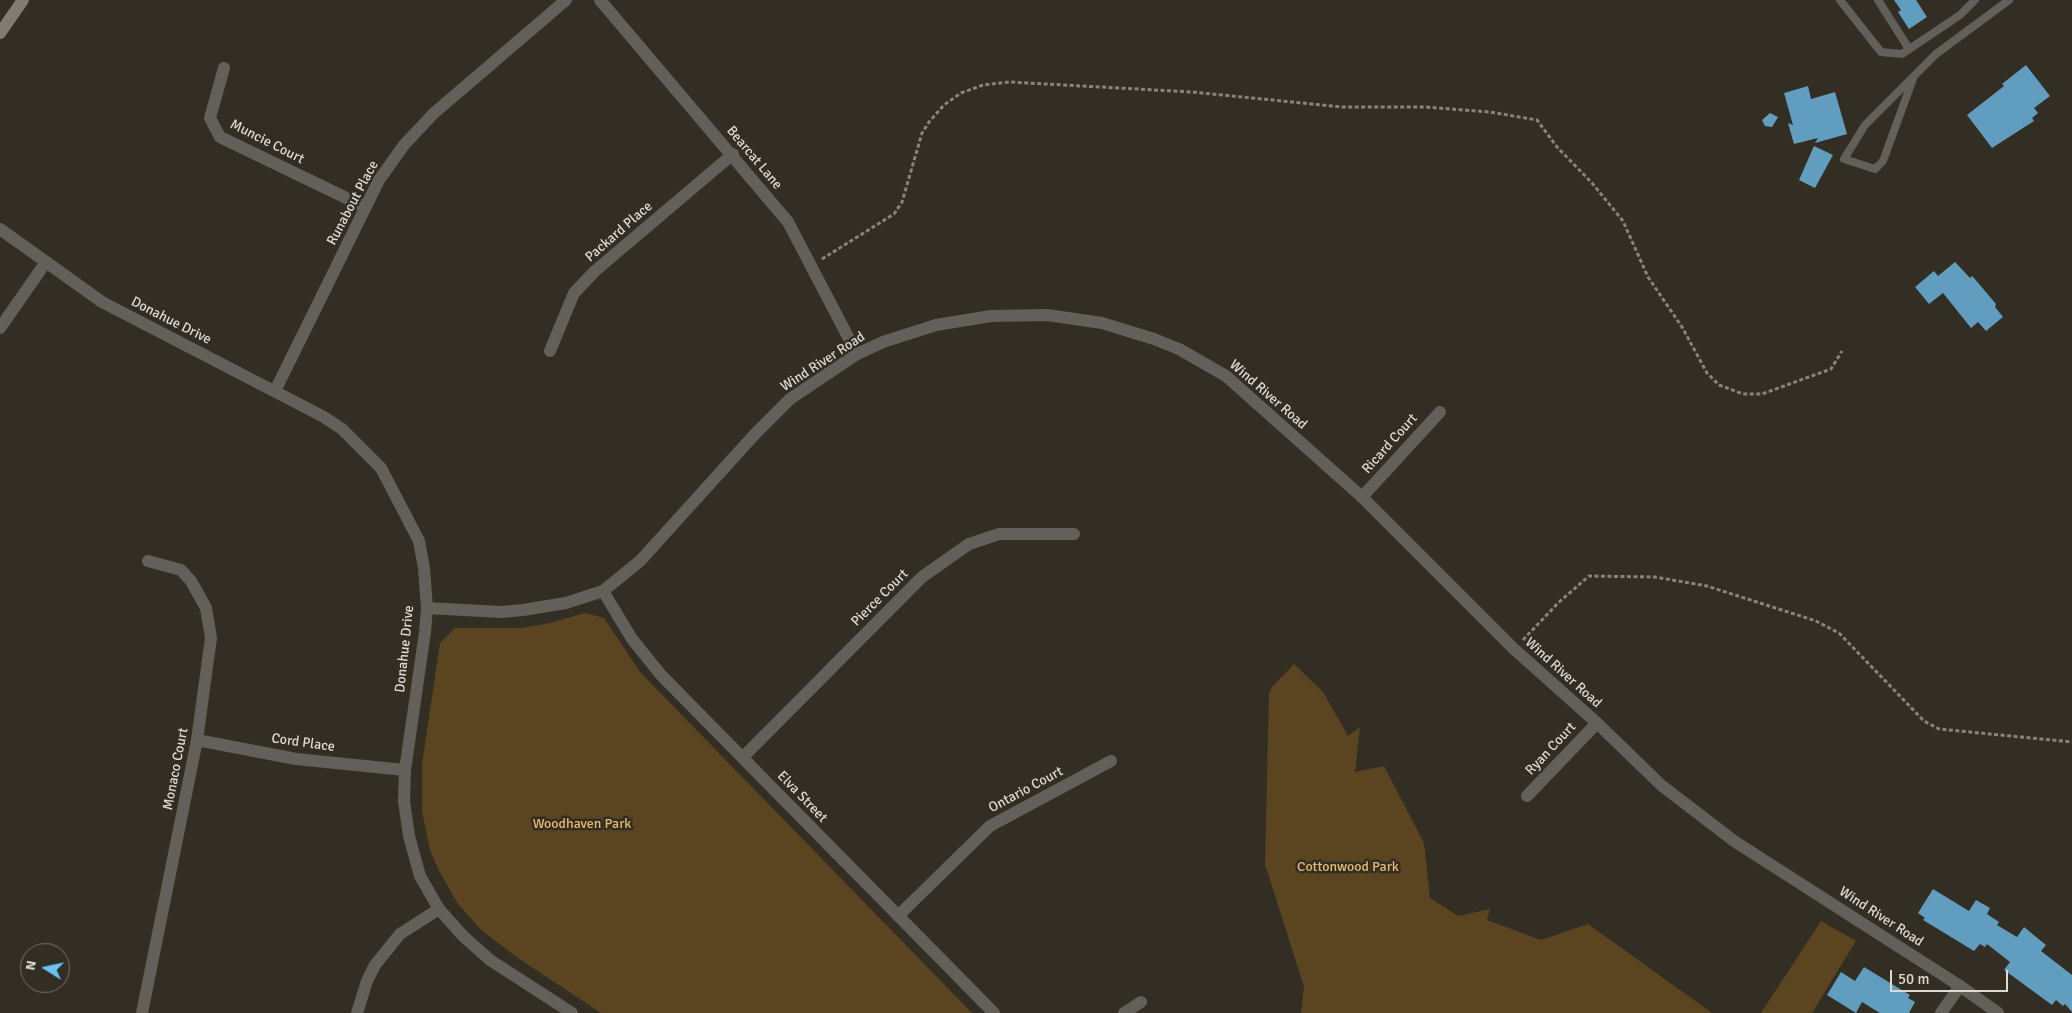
<!DOCTYPE html>
<html>
<head>
<meta charset="utf-8">
<style>
	body { margin:0 }
	#map { position:relative; width:2072px; height:1013px; overflow:hidden; background:#332e24; font-family:Signika,sans-serif }
	canvas { display:block }
	.north { position:absolute; left:20px; top:943px; width:50px; height:50px; box-sizing:border-box; background:#332e24; border:1px solid #77726a; border-radius:50%; rotate:280deg; font-size:14px; font-weight:700; line-height:20px; text-align:center; color:#ddd9d3 }
	.north::after { content:''; display:block; margin:auto; width:18px; height:22px; background:#6ac3f1; clip-path:polygon(50% 0,100% 100%,50% 72%,0 100%) }
	.scale { position:absolute; left:1890px; top:970px; width:118px; height:22px; box-sizing:border-box; border:2px solid #ddd9d3; border-top:0; padding-left:6px; font-size:15px; line-height:18px; white-space:nowrap; color:#ddd9d3; -webkit-text-stroke:4px #332e24; paint-order:stroke }
</style>
</head>
<body>
<div id="map">
<canvas width="2072" height="1013"></canvas>
<div class="north">N</div>
<div class="scale">50 m</div>
</div>
<script>
const ctx = document.querySelector('canvas').getContext('2d');
ctx.lineJoin = 'round';
function paint(path, color) { ctx.fillStyle = color; ctx.fill(path, 'evenodd'); }
const shape = rows => new Path2D(rows.map(r => 'M' + r).join(''));
function trace(path, color, width, dash) { ctx.strokeStyle = color; ctx.lineWidth = width; ctx.lineCap = dash ? 'butt' : 'round'; ctx.setLineDash(dash || []); ctx.stroke(path); }
function label(font, color, halo, rows, align = 'center') {
  ctx.font = font + ' Signika,sans-serif'; ctx.lineWidth = 5; ctx.setLineDash([]); ctx.textBaseline = 'middle'; ctx.strokeStyle = halo; ctx.fillStyle = color; for (const [text, x, y, turn = 0] of rows) {
    ctx.save(); ctx.translate(x, y); ctx.rotate((+turn || 0) * Math.PI / 180); ctx.textAlign = isNaN(turn) ? turn : align; if (halo) ctx.strokeText(text, 0, 0); ctx.fillText(text, 0, 0); ctx.restore();
  }
}
paint(shape([
	[585,613,604,618,640,672,972,1013,601,1013,515,956,481,930,458,904,439,871,430,850,422,811,422,764,440,643,455,628,522,628,550,623],
	[1294,664,1323,692,1348,736,1360,727,1355,772,1384,766,1424,843,1430,898,1458,916,1490,909,1487,920,1541,940,1588,924,1712,1013,1301,1013,1304,987,1265,864,1269,694,1271,688],
	[1821,921,1856,941,1812,1013,1761,1013]
]), '#5a4520');
paint(shape([
	[1894,0,1916,0,1927,17,1909,29,1898,12,1901,10],
	[2026,65,2050,96,2034,108,2038,113,2032,118,2034,121,1992,148,1967,115,2004,86,2002,84],
	[1808,86,1811,99,1835,92,1847,134,1815,143,1818,138,1794,144,1788,123,1793,125,1784,93],
	[1770,113,1778,117,1772,127,1765,126,1762,120],
	[1814,146,1833,155,1815,188,1799,180],
	[1955,262,1970,278,1972,276,1974,278,1996,304,1995,307,2003,317,1986,331,1978,322,1971,328,1943,293,1929,304,1915,287,1934,271,1938,276],
	[1933,889,1969,911,1976,900,1990,908,1987,914,1999,922,1997,925,2017,937,2024,927,2046,945,2041,951,2072,975,2072,1012,2065,1004,2063,1006,2056,1000,2052,1005,2011,975,2004,970,2010,962,1987,944,1985,947,1980,944,1974,951,1923,920,1925,918,1918,913],
	[1864,967,1910,995,1908,998,1915,1002,1909,1013,1880,1013,1862,1002,1856,1013,1827,995,1841,972,1855,981]
]), '#609dbe');
trace(shape([
	[822,259,894,214,902,202,922,133,929,122,944,105,961,93,983,85,1009,82,1192,92,1342,107,1425,107,1490,112,1537,120,1557,147,1592,183,1623,221,1648,277,1682,327,1707,373,1719,385,1743,394,1762,394,1831,369,1842,351],
	[1523,640,1558,603,1589,576,1655,577,1707,586,1816,621,1839,633,1924,721,1939,729,2072,742]
]), '#88837b', 3, [4, 2.5]);
trace(shape([
	[1840,0,1881,52,1902,54,1960,15,1975,0],
	[1878,0,1909,49],
	[1914,76,1883,161,1875,169,1844,159,1865,125,1936,54,2009,0]
]), '#63605b', 8);
trace(shape([
	[600,0,788,222,857,354],
	[224,68,210,118,220,137,365,207],
	[0,328,46,262],
	[550,351,574,293,595,271,733,154],
	[275,391,379,180,404,145,433,114,566,0],
	[1362,497,1440,412],
	[603,591,632,639,661,675,994,1013],
	[197,740,296,759,405,770],
	[743,757,922,577,969,544,999,534,1074,534],
	[1527,796,1597,723],
	[898,916,990,826,1111,761],
	[142,1013,197,740,211,638,206,608,191,581,181,570,148,561],
	[357,1013,367,981,375,965,400,934,439,909],
	[1124,1013,1141,1002],
	[1941,1013,1960,986]
]), '#63605b', 12);
trace(shape([
	[0,229,102,302,324,417,342,429,381,468,419,541,424,568,427,608,425,632,405,770,404,801,409,836,420,876,439,909,463,936,490,960,572,1013],
	[427,608,501,612,523,610,566,603,603,591,640,561,755,434,790,399,857,354,883,342,936,325,991,316,1047,315,1102,323,1154,339,1179,349,1226,376,1362,497,1514,649,1597,723,1661,785,1734,841,1960,986,1998,1013]
]), '#63605b', 12);
trace(shape([
	[0,33,23,0]
]), '#807c74', 12);
label('14px', '#ddd9d3', '#332e24', [
	["Muncie Court",267,142,27],
	["Bearcat Lane",754,158,50],
	["Runabout Place",353,203,-62],
	["Packard Place",619,232,-41],
	["Donahue Drive",171,321,27],
	["Wind River Road",823,362,-33],
	["Wind River Road",1268,395,41],
	["Ricard Court",1390,444,-48],
	["Pierce Court",880,598,-45],
	["Donahue Drive",405,649,-84],
	["Wind River Road",1563,673,42],
	["Cord Place",303,743,8],
	["Ryan Court",1551,749,-47],
	["Monaco Court",176,769,-79],
	["Ontario Court",1026,790,-28],
	["Elva Street",802,797,46],
	["Wind River Road",1881,917,33]
]);
label('14px', '#e7bb6c', '#332e24', [
	["Woodhaven Park",582,824],
	["Cottonwood Park",1348,867]
]);
</script>
</body>
</html>
